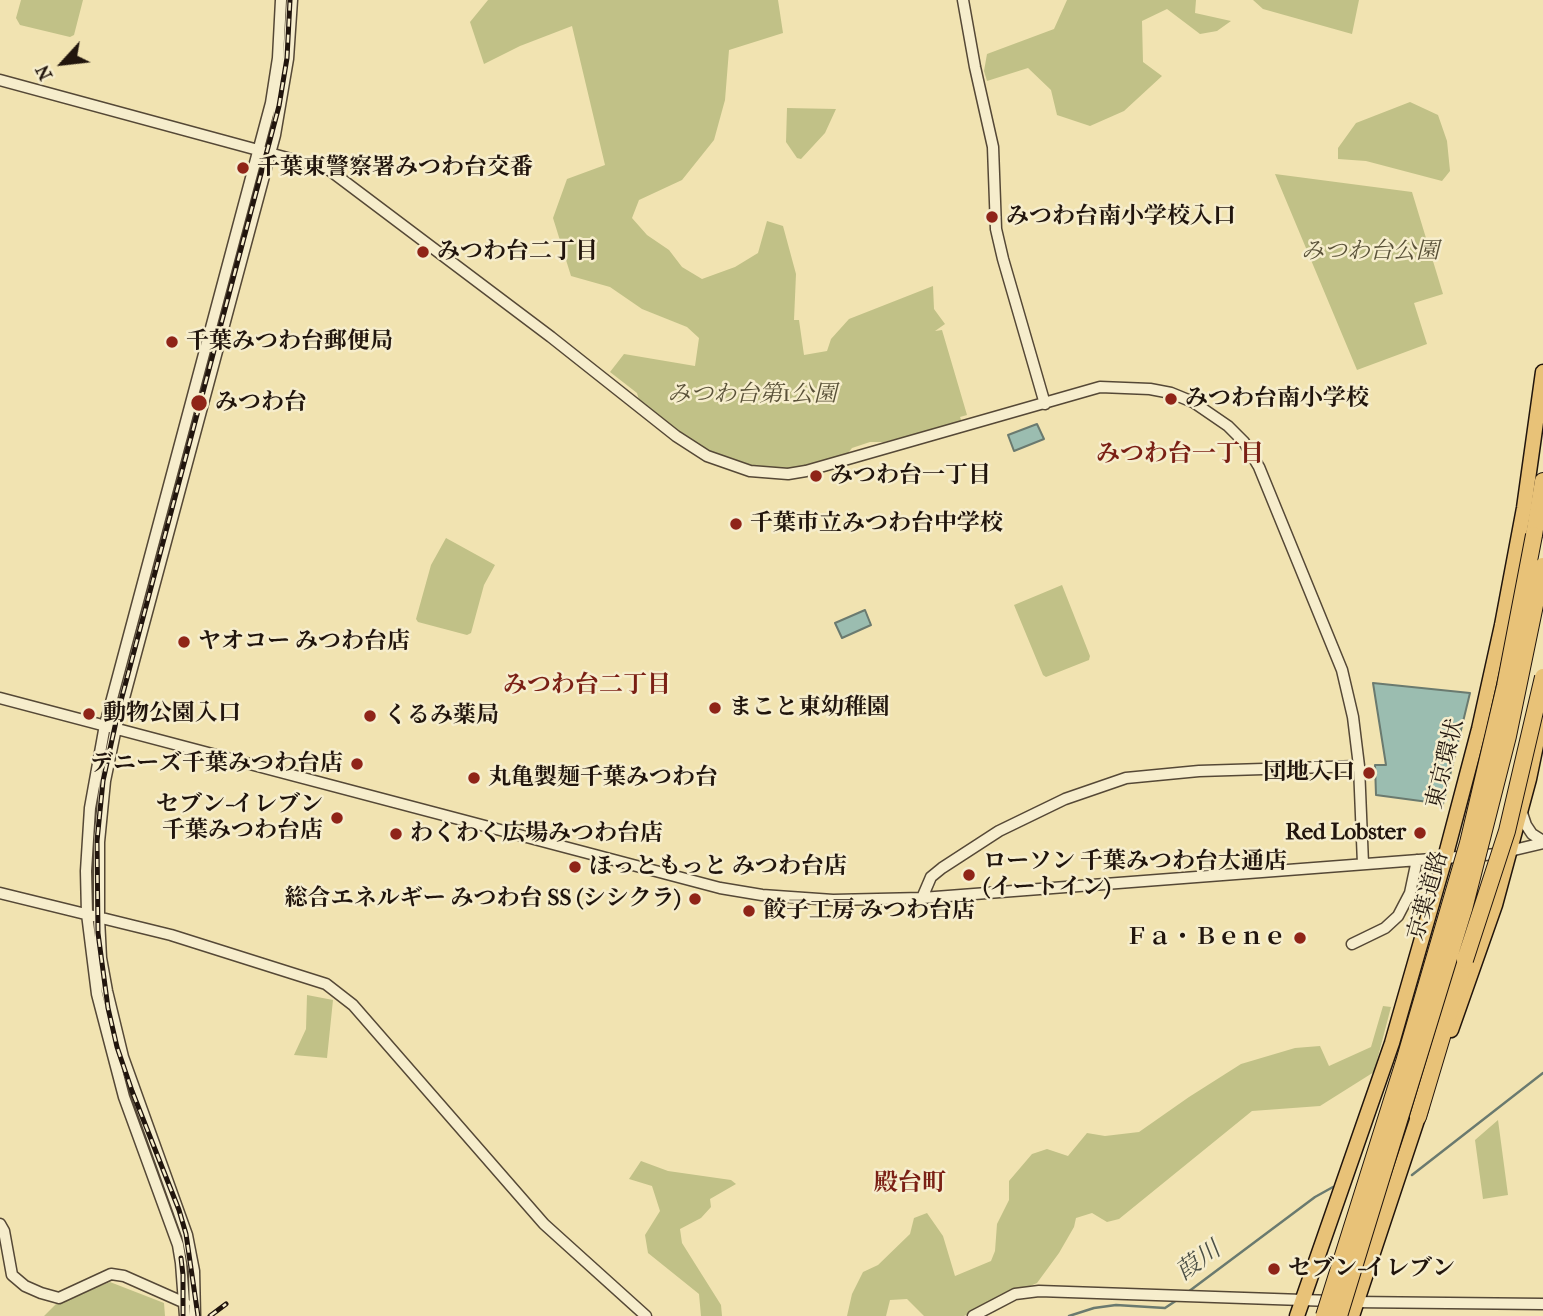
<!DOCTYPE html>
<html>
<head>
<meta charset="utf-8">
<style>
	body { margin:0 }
	#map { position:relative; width:1543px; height:1316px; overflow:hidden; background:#f1e3b1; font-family:"IM FELL French Canon",serif }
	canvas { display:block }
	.north { position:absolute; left:28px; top:28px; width:70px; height:70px; -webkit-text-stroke:5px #f6edcc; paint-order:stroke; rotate:243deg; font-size:19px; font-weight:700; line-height:28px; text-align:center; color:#21150d }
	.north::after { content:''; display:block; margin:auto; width:24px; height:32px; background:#21150d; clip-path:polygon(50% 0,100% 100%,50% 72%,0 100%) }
</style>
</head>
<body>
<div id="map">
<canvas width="1543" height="1316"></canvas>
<div class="north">N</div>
</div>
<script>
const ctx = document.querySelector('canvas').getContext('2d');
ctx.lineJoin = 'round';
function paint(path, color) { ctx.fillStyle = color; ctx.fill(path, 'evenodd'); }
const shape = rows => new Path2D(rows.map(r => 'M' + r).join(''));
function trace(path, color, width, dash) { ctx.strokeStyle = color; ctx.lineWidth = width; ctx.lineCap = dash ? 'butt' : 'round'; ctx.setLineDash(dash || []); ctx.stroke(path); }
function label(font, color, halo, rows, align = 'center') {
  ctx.font = font + ' "IM FELL French Canon","Noto Serif JP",serif'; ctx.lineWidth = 5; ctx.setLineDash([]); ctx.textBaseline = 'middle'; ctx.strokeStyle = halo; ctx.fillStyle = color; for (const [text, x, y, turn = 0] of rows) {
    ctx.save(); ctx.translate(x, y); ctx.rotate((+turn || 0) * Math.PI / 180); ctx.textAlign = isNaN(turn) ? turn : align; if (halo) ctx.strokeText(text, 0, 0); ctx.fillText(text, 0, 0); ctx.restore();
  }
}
paint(shape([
	[21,0,83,0,74,35,70,37,20,25,16,18],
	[488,0,778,0,783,33,729,50,725,100,714,140,682,180,639,200,632,218,647,235,669,250,682,267,702,279,735,267,758,253,767,221,783,226,796,274,794,320,799,320,804,355,827,351,831,339,849,319,933,286,934,309,945,324,935,331,942,330,967,415,960,417,962,422,884,442,870,442,852,448,845,457,792,469,745,466,696,446,639,400,637,393,610,372,624,354,695,366,699,338,687,327,642,309,610,287,571,276,553,218,567,179,605,165,572,26,520,46,484,64,470,22],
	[1067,0,1196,0,1195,13,1231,21,1217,31,1200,34,1167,9,1142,21,1143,62,1162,76,1124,111,1090,126,1057,115,1051,90,1028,68,987,81,984,71,987,54,1054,29],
	[1253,0,1359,0,1352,34,1263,9],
	[1410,102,1438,115,1447,141,1450,171,1442,181,1366,161,1338,159,1338,148,1356,123],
	[787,108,836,109,825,133,801,159,797,158,786,142],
	[1275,174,1412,192,1443,294,1414,303,1427,344,1357,370],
	[446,538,495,565,484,585,471,633,467,635,418,622,416,619,431,565],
	[1062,585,1090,656,1089,660,1046,677,1043,675,1014,605],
	[307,995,333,1000,327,1058,294,1055,306,1029],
	[1383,1006,1391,1007,1374,1072,1320,1106,1252,1111,1119,1219,1107,1222,1092,1213,1076,1218,1074,1227,1059,1253,1037,1283,964,1316,924,1316,907,1299,890,1300,886,1316,847,1316,852,1294,863,1272,878,1265,910,1234,914,1218,927,1213,943,1236,955,1276,991,1261,995,1251,997,1224,1009,1200,1009,1181,1032,1154,1047,1149,1068,1156,1087,1133,1105,1136,1139,1132,1189,1097,1241,1064,1295,1048,1320,1046,1329,1066,1371,1047],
	[1498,1120,1508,1195,1483,1199,1475,1140],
	[641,1161,668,1171,731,1180,736,1184,710,1199,711,1207,701,1218,680,1229,682,1243,721,1305,722,1316,701,1316,699,1294,648,1253,645,1235,660,1211,652,1186,629,1179],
	[110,1282,164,1303,165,1316,44,1316,56,1304]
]), '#c1c187');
const water = shape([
	[1037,424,1044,439,1014,451,1008,435,1037,424],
	[865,610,871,625,842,638,835,623,865,610],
	[1373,683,1470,693,1443,804,1376,795,1375,765,1386,765,1373,683]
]);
paint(water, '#9bbdb0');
trace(water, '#6a7a6f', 2);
trace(shape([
	[1412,1175,1543,1073],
	[1188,1292,1315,1197,1333,1187],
	[1069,1316,1094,1308,1116,1305,1165,1308,1177,1300]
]), '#6a7a6f', 2.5);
const tertiary = shape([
	[963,0,975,67,993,147,996,229,1003,259,1045,404],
	[0,80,328,169,551,337,676,436,707,456,750,471,788,474,806,471,1100,387,1150,389,1171,393,1193,402,1228,426,1244,442,1259,467,1342,670,1353,717,1359,766,1363,864],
	[0,698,720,888,762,895,833,900,922,898,1497,854,1543,843],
	[1521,810,1526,825,1532,834,1543,841],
	[0,893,171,935,326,984,353,1005,544,1224,646,1316],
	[922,898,931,877,942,868,999,831,1065,799,1126,778,1199,771,1359,766],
	[1352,944,1385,928,1398,916,1410,893,1417,860],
	[0,1224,4,1231,12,1275,25,1286,41,1293,59,1298,111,1274,124,1276,185,1303],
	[1352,1302,1543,1304],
	[185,1316,181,1263,178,1245,124,1097,97,994,87,914,86,871,90,808,105,725,271,103,278,58,281,0],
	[195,1316,194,1271,187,1235,123,1057,107,991,101,958,99,918,99,842,105,781,116,728,275,135,288,59,292,0],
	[973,1316,1015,1294,1039,1291,1332,1301]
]);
const trunk = shape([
	[1451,1030,1495,905,1529,779,1541,721],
	[1297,1316,1392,1043,1445,858,1479,729,1502,625,1524,508,1543,372],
	[1352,1316,1421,1108]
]);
const motorway = shape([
	[1534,535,1543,481],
	[1418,1117,1465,960]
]);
trace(tertiary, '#554836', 13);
trace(trunk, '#21150d', 17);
trace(motorway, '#21150d', 18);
trace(tertiary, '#f6edcc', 10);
trace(trunk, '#e8c278', 14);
trace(motorway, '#e8c278', 16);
const rail = shape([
	[181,1258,183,1275,183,1316],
	[198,1316,186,1234,179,1210,132,1091,117,1047,108,1008,98,933,97,841,103,781,119,708,279,106,287,58,290,0],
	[210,1316,226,1304]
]);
trace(rail, '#21150d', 5);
trace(rail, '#f6edcc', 2.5, [8]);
const motorwayBridge = shape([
	[1465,960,1507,831,1543,677],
	[1324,1316,1404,1062,1468,843,1505,686,1534,535],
	[1339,1316,1464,909,1508,736,1543,566]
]);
trace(motorwayBridge, '#21150d', 18, []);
trace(motorwayBridge, '#e8c278', 16);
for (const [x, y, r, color] of [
	[243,168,7,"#8f2418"],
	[992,217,7,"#8f2418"],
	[423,252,7,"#8f2418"],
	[172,342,7,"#8f2418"],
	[1171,399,7,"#8f2418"],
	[199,403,9,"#8f2418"],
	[816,476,7,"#8f2418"],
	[736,524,7,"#8f2418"],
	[184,642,7,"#8f2418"],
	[715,708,7,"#8f2418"],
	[89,714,7,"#8f2418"],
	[370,716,7,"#8f2418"],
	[357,764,7,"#8f2418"],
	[1369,773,7,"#8f2418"],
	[474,778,7,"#8f2418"],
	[337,818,7,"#8f2418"],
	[1420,833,7,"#8f2418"],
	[396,834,7,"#8f2418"],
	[575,867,7,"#8f2418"],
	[969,875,7,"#8f2418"],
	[695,899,7,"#8f2418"],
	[749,911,7,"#8f2418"],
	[1300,938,7,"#8f2418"],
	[1274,1269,7,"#8f2418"]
]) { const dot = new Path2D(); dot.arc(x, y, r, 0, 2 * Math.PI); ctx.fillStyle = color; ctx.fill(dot); trace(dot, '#f6edcc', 2.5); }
label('bold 23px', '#21150d', '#f6edcc', [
	["千葉東警察署みつわ台交番",257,168],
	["みつわ台南小学校入口",1006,217],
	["みつわ台二丁目",437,252],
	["千葉みつわ台郵便局",186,342],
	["みつわ台南小学校",1185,399],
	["みつわ台",215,403],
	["みつわ台一丁目",830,476],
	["千葉市立みつわ台中学校",750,524],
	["ヤオコー みつわ台店",198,642],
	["まこと東幼稚園",729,708],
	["動物公園入口",103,714],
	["くるみ薬局",384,716],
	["デニーズ千葉みつわ台店",343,764,"right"],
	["団地入口",1355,773,"right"],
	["丸亀製麺千葉みつわ台",488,778],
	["セブン-イレブン",323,805,"right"],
	["千葉みつわ台店",323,831,"right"],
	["Red Lobster",1406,833,"right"],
	["わくわく広場みつわ台店",410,834],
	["ローソン 千葉みつわ台大通店",983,862],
	["(イートイン)",983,888],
	["ほっともっと みつわ台店",589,867],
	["総合エネルギー みつわ台 SS (シシクラ)",681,899,"right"],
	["餃子工房 みつわ台店",763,911],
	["Ｆａ・Ｂｅｎｅ",1286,938,"right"],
	["セブン-イレブン",1288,1269]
], 'left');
label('italic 23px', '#595138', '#f6edcc', [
	["みつわ台公園",1370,252],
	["みつわ台第1公園",752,395]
]);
label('23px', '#21150d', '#f6edcc', [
	["東京環状",1446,764,-76],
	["京葉道路",1429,896,-74]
]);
label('bold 24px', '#7a1f14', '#f6edcc', [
	["みつわ台一丁目",1180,455],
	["みつわ台二丁目",587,686],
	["殿台町",910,1184]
]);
label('italic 24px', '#4c5046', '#f6edcc', [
	["葭川",1199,1262,-36]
]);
</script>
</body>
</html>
